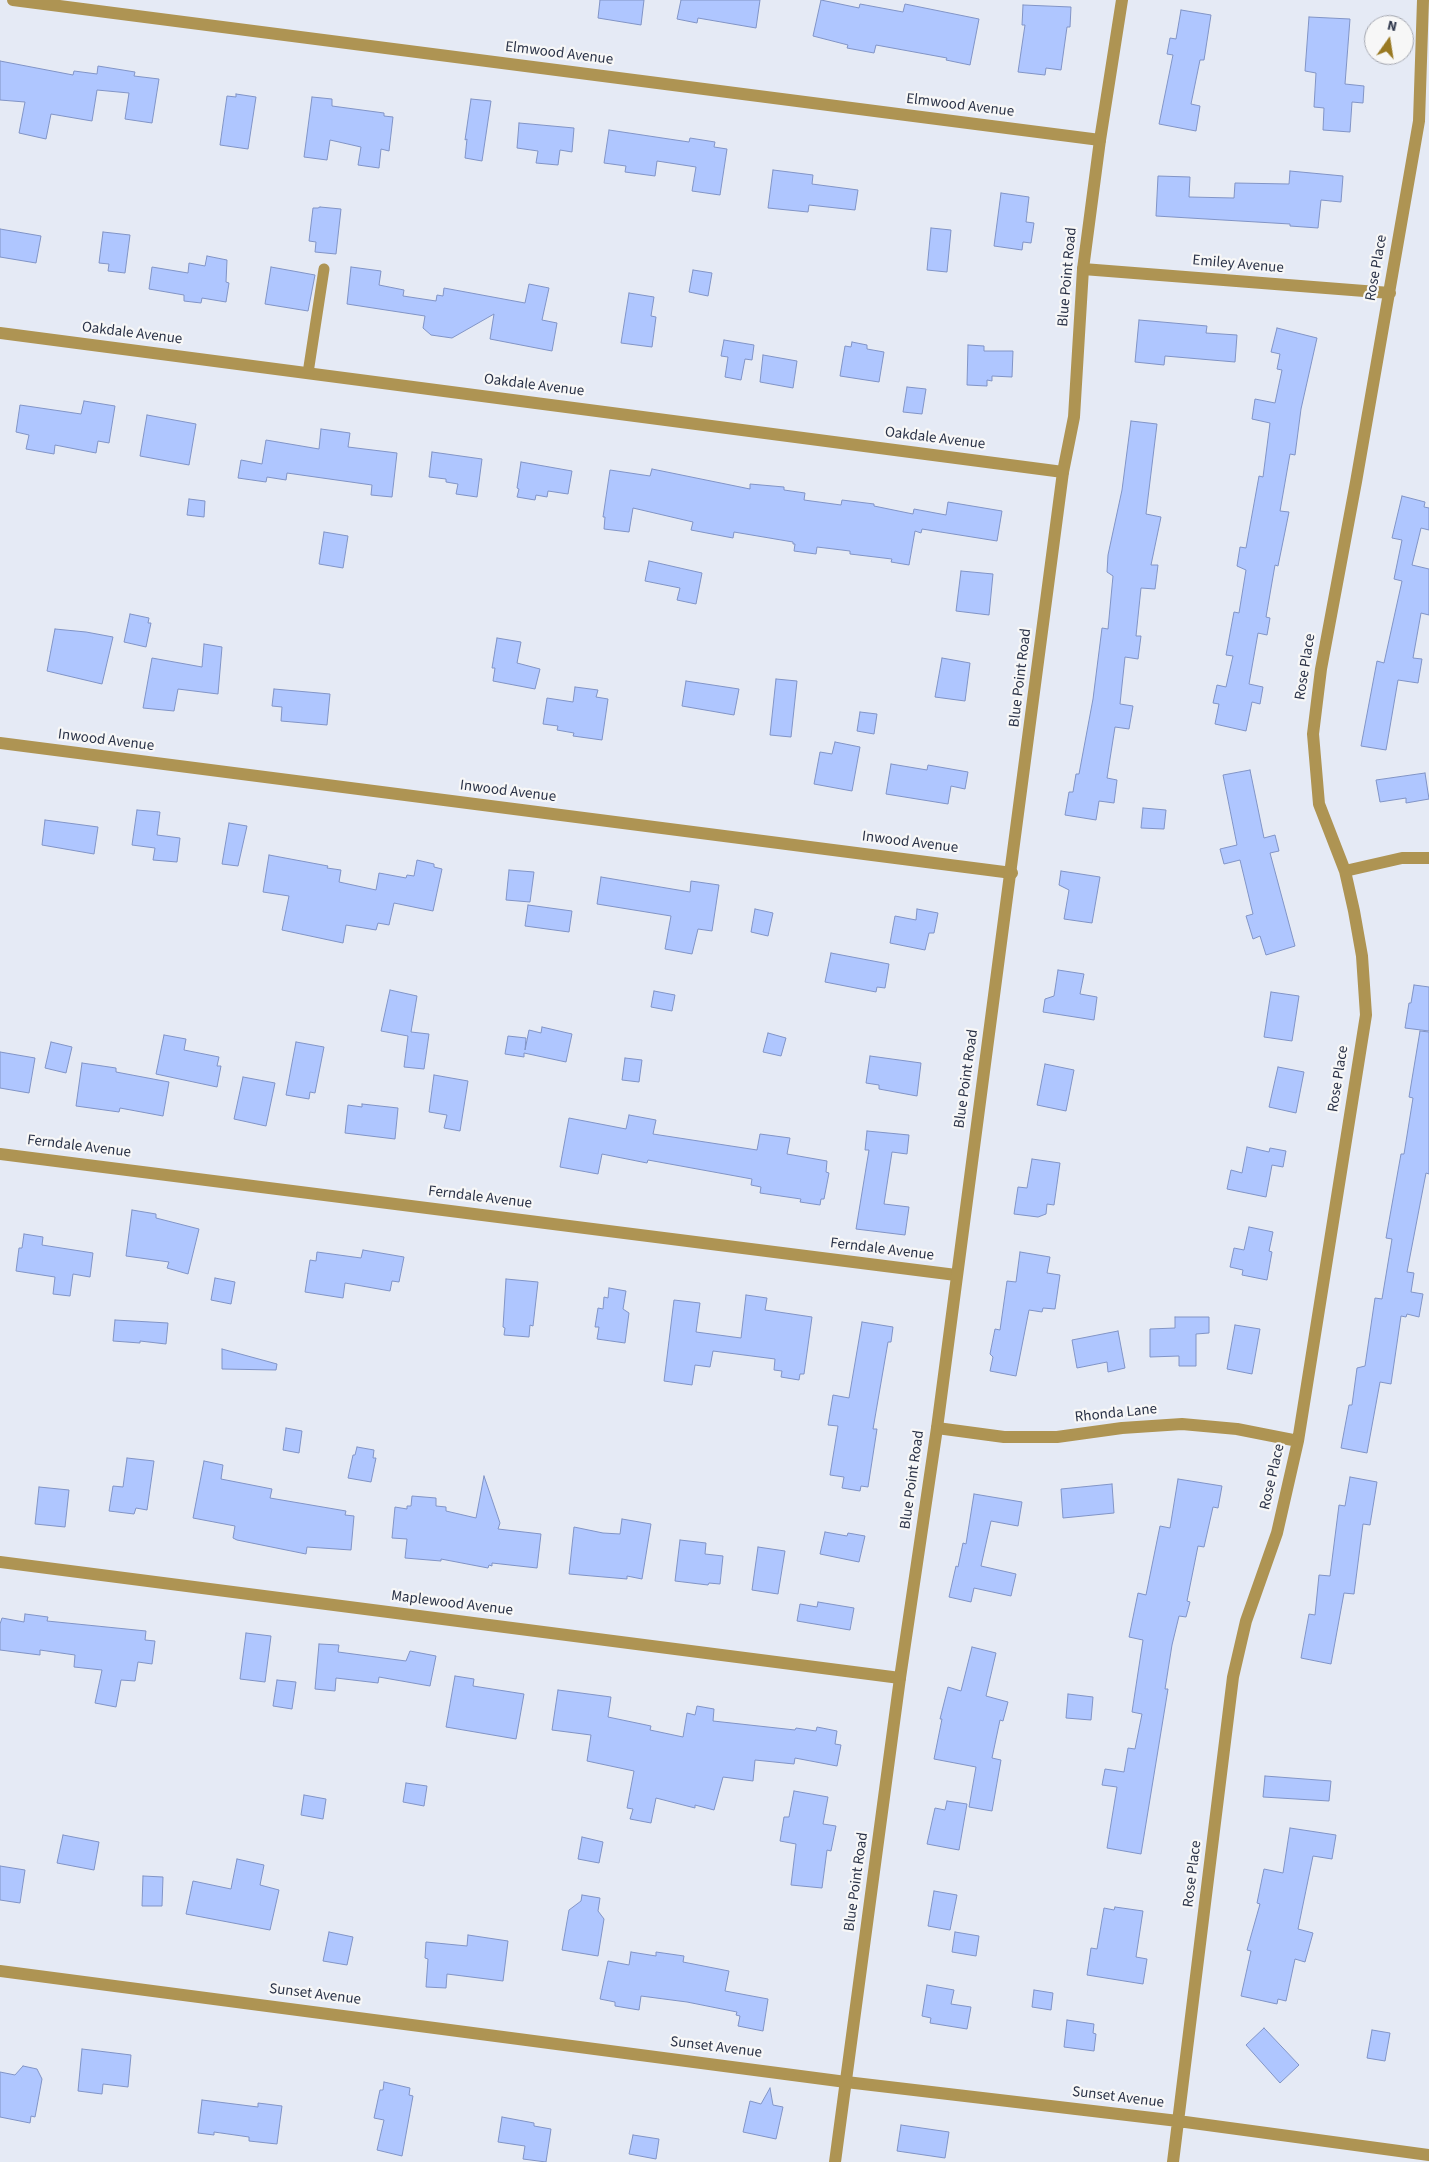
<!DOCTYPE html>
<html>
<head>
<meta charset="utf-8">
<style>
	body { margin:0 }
	#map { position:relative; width:1429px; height:2162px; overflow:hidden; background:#e5eaf5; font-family:"Source Sans 3",sans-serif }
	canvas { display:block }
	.north { position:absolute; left:1364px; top:15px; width:50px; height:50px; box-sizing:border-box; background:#f7f7f7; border:1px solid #a5a8b1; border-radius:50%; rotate:13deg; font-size:14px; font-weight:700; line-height:20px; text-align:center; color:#2a3247 }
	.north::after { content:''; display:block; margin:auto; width:18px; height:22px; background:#997922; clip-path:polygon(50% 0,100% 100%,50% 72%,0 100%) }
</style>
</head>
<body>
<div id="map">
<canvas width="1429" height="2162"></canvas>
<div class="north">N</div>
</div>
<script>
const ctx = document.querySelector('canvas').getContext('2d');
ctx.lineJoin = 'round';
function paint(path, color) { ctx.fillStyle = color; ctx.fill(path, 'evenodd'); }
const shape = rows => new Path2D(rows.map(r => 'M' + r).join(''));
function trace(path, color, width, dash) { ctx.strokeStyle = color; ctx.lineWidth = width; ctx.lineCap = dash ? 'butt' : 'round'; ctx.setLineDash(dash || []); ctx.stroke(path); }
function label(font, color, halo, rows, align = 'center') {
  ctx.font = font + ' "Source Sans 3",sans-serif'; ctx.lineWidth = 4.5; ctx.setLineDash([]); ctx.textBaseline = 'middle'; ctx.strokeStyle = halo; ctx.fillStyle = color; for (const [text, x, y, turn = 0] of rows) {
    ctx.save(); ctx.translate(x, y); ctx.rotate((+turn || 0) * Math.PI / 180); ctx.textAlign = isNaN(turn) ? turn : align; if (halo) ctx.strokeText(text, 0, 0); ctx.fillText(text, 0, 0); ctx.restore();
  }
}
const building = shape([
	[600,0,644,0,641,25,598,18,600,0],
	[681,0,760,0,756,28,698,18,697,23,677,19,681,0],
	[821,0,859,8,860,4,903,12,905,4,979,19,970,65,946,60,947,58,876,45,874,53,847,48,848,45,813,36,821,0],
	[1023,5,1071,7,1070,27,1067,27,1061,70,1046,68,1045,75,1018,72,1025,25,1022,25,1023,5],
	[1181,10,1211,15,1204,60,1200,60,1191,104,1200,106,1196,131,1159,124,1173,55,1167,54,1170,38,1176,39,1181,10],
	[1309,17,1350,19,1345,84,1364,86,1363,103,1352,102,1350,132,1323,130,1324,108,1314,107,1316,73,1305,71,1309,17],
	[0,61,73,75,74,71,97,74,98,66,135,72,134,76,159,79,152,123,125,119,129,93,97,90,92,121,51,114,46,139,19,133,25,102,0,100,0,61],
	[236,94,256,97,248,149,220,145,227,96,236,97,236,94],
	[312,97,332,99,332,106,384,113,384,116,393,117,389,151,381,149,379,168,358,165,361,147,330,140,327,160,304,157,312,97],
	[471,99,491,101,482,161,465,158,467,139,465,140,471,99],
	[519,123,574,128,572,152,560,150,558,165,536,163,538,151,517,148,519,123],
	[609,130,689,142,690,138,715,142,714,147,727,149,720,195,692,191,696,167,657,161,655,176,625,172,626,166,604,163,609,130],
	[773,170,813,175,812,184,858,190,855,210,809,205,808,212,768,208,773,170],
	[1290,171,1343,176,1341,202,1321,200,1318,228,1290,226,1290,224,1156,216,1158,176,1190,177,1189,197,1234,198,1235,183,1289,184,1290,171],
	[1001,193,1029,197,1026,222,1034,223,1031,243,1023,242,1022,250,994,246,1001,193],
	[320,207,341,209,336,254,315,252,316,242,309,241,313,208,318,208,320,207],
	[931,228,951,230,947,272,927,270,931,228],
	[0,229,41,236,36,263,0,257,0,229],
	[103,232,130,235,125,273,108,271,109,264,99,263,103,232],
	[207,256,227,260,226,282,229,283,226,302,202,298,201,303,184,301,184,295,149,289,152,267,188,273,189,263,205,266,207,256],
	[271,267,315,275,308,311,265,304,271,267],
	[351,267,381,271,379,285,404,290,403,296,436,301,437,295,443,296,444,288,525,303,529,284,549,288,542,320,557,323,552,351,490,339,494,314,452,338,431,335,423,328,425,316,347,304,351,267],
	[693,270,712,273,708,296,689,292,693,270],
	[629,293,654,297,651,316,656,317,652,347,621,343,629,293],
	[1139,320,1207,326,1206,333,1237,335,1235,362,1165,356,1164,365,1135,362,1139,320],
	[1277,328,1317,338,1301,409,1295,455,1290,454,1280,511,1289,512,1278,566,1275,565,1266,617,1270,618,1267,635,1258,633,1249,684,1263,687,1260,704,1252,702,1246,731,1215,724,1219,704,1213,703,1217,685,1226,687,1233,656,1226,655,1234,612,1239,613,1246,570,1237,566,1240,547,1246,548,1259,476,1263,477,1270,423,1252,419,1255,399,1275,403,1282,370,1277,369,1280,354,1271,352,1277,328],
	[724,340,754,345,752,360,745,359,741,380,725,377,728,357,721,356,724,340],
	[852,342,867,345,867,349,884,352,879,382,840,376,845,346,851,347,852,342],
	[968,345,984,346,984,351,1013,351,1012,377,992,376,992,381,987,380,987,386,967,385,968,345],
	[763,355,797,361,793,388,760,382,763,355],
	[907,387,926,389,922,414,903,412,907,387],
	[84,401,115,406,109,443,98,441,96,453,55,445,54,454,26,449,29,435,16,432,20,405,81,414,84,401],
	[147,415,196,424,189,465,140,456,147,415],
	[1131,421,1157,424,1146,514,1161,517,1151,565,1158,565,1155,589,1141,588,1136,636,1141,636,1138,659,1125,657,1120,704,1133,706,1129,729,1115,727,1107,778,1117,780,1114,803,1099,801,1096,820,1065,815,1069,792,1073,792,1076,774,1079,774,1093,699,1102,628,1108,629,1113,576,1107,572,1108,555,1122,490,1131,421],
	[321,429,350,433,348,447,397,453,392,497,371,495,372,485,287,473,286,480,267,477,266,482,238,478,241,460,262,464,266,440,319,449,321,429],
	[432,452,482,459,477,497,456,494,458,484,446,482,446,479,429,477,432,452],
	[521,462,572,471,568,494,548,491,547,497,536,495,535,500,517,497,519,489,517,488,521,462],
	[652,469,750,489,750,484,784,487,784,490,805,493,804,500,841,505,842,500,874,504,874,506,913,514,914,509,946,515,948,502,1002,511,997,541,922,529,921,533,915,531,909,565,891,562,892,559,850,554,850,551,817,547,816,554,794,551,795,544,793,544,793,542,734,532,733,538,691,530,693,522,633,508,629,532,604,529,605,517,603,517,610,470,650,476,652,469],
	[1402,496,1425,502,1424,507,1429,508,1429,530,1421,528,1412,565,1429,569,1429,615,1421,613,1413,658,1422,659,1418,683,1398,680,1386,750,1361,746,1377,661,1384,663,1402,581,1394,579,1402,540,1392,538,1402,496],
	[189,499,205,501,204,517,187,515,189,499],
	[324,532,348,536,343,568,319,564,324,532],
	[649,561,702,573,696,604,677,600,680,588,645,581,649,561],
	[961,571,993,574,989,615,956,611,961,571],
	[130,614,149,618,148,623,151,623,146,647,124,642,130,614],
	[55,629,86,632,113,637,102,684,47,671,55,629],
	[497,638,521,642,517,663,540,669,535,689,493,681,495,668,492,668,497,638],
	[204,644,222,647,218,694,178,689,174,711,143,708,152,658,202,667,204,644],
	[942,658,970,663,965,701,935,697,942,658],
	[776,679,797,681,791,737,770,735,776,679],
	[686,681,739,689,734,715,682,706,686,681],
	[575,687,598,690,596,697,608,699,602,740,573,736,574,733,557,730,558,726,543,724,547,698,573,702,575,687],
	[274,689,330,694,327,725,281,721,282,707,272,706,274,689],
	[860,712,877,714,874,734,857,731,860,712],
	[835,742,860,747,852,791,814,784,820,752,832,754,835,742],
	[891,764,927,770,928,765,968,772,965,789,951,786,948,804,886,794,891,764],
	[1250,770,1264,838,1275,835,1279,851,1270,853,1295,946,1266,955,1260,936,1253,939,1246,916,1253,914,1240,860,1224,864,1220,849,1237,845,1223,775,1250,770],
	[1425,773,1429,799,1406,803,1406,798,1380,802,1376,780,1425,773],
	[1143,808,1166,810,1164,829,1141,828,1143,808],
	[137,810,160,812,157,835,180,838,177,862,153,860,155,848,132,845,137,810],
	[45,820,98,827,94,854,42,845,45,820],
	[229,823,247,826,238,866,222,864,229,823],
	[269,855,328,866,327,868,341,870,339,882,376,890,379,873,406,878,407,875,414,876,417,860,434,864,434,867,442,869,433,911,394,903,389,925,378,923,376,930,346,925,343,943,282,930,289,896,263,892,269,855],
	[509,870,534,872,530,902,506,900,509,870],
	[1061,871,1100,877,1092,923,1064,919,1069,890,1059,885,1061,871],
	[601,877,690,892,691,881,719,885,712,931,698,929,692,954,665,949,671,916,597,904,601,877],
	[528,905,572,911,569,932,525,926,528,905],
	[755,909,773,913,768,936,751,932,755,909],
	[917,909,938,913,934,933,929,933,925,950,890,943,895,916,916,920,917,909],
	[831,953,889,964,885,988,877,987,876,992,825,982,831,953],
	[1058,970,1084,974,1080,994,1097,997,1094,1020,1043,1012,1045,999,1054,996,1058,970],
	[1414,985,1429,987,1429,1031,1405,1028,1409,1003,1411,1003,1414,985],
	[390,990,417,996,411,1032,429,1034,424,1069,404,1067,408,1036,381,1031,390,990],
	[654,991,675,995,672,1011,651,1007,654,991],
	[1271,992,1299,996,1292,1041,1264,1037,1271,992],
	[542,1027,572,1034,566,1062,524,1053,524,1057,505,1054,508,1036,526,1038,525,1050,529,1030,541,1033,542,1027],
	[1420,1031,1429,1032,1429,1174,1426,1173,1407,1272,1414,1273,1411,1292,1423,1294,1419,1317,1407,1314,1406,1317,1401,1316,1391,1384,1380,1382,1367,1453,1341,1448,1349,1405,1352,1405,1357,1368,1365,1366,1375,1298,1382,1299,1392,1239,1386,1238,1401,1154,1404,1154,1413,1098,1409,1097,1420,1031],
	[768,1033,786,1038,781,1056,763,1052,768,1033],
	[164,1035,186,1039,184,1050,219,1057,217,1066,221,1066,217,1087,156,1074,164,1035],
	[51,1042,72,1047,66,1073,45,1068,51,1042],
	[296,1042,324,1047,315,1093,310,1092,309,1099,286,1095,296,1042],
	[0,1052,35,1058,29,1093,0,1088,0,1052],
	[870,1056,921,1063,917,1096,879,1089,879,1085,866,1083,870,1056],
	[625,1058,642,1060,639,1082,622,1080,625,1058],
	[82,1063,116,1068,116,1072,169,1082,163,1116,120,1108,119,1112,76,1106,82,1063],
	[1045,1064,1074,1070,1066,1111,1037,1105,1045,1064],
	[1278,1067,1304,1072,1296,1113,1269,1107,1278,1067],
	[434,1075,468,1081,460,1131,444,1128,447,1115,429,1112,434,1075],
	[243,1077,275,1083,266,1126,234,1119,243,1077],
	[362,1104,398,1108,395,1139,345,1133,348,1105,362,1107,362,1104],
	[629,1115,656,1120,653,1134,757,1150,760,1134,790,1138,787,1154,827,1161,826,1172,829,1173,824,1199,821,1199,820,1205,800,1202,801,1199,760,1193,761,1187,751,1185,752,1179,648,1160,647,1163,602,1154,598,1174,560,1167,569,1118,626,1129,629,1115],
	[867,1131,909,1135,907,1154,892,1152,884,1204,909,1207,905,1235,856,1229,869,1150,865,1150,867,1131],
	[1247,1147,1269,1152,1270,1148,1286,1151,1283,1167,1272,1165,1266,1197,1227,1189,1231,1170,1242,1173,1247,1147],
	[1032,1159,1060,1163,1054,1205,1047,1204,1046,1214,1038,1217,1014,1214,1018,1187,1027,1188,1032,1159],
	[132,1210,156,1214,156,1218,199,1229,188,1274,167,1268,169,1262,126,1256,132,1210],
	[1249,1227,1273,1232,1269,1251,1272,1252,1267,1280,1242,1275,1243,1270,1230,1267,1234,1248,1244,1250,1249,1227],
	[24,1234,43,1237,42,1245,93,1253,90,1277,73,1274,70,1296,53,1294,55,1277,16,1271,19,1248,22,1248,24,1234],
	[363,1250,404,1257,399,1282,392,1281,390,1291,345,1283,343,1298,305,1292,310,1260,316,1261,317,1252,361,1258,363,1250],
	[1020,1252,1050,1257,1047,1273,1060,1275,1055,1309,1043,1308,1042,1312,1029,1310,1016,1376,990,1371,993,1357,990,1354,995,1329,1000,1330,1007,1281,1016,1282,1020,1252],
	[215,1278,235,1282,231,1304,211,1300,215,1278],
	[506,1279,538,1282,533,1326,530,1325,529,1337,504,1335,505,1328,503,1327,506,1279],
	[609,1288,626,1291,623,1309,629,1313,625,1343,597,1339,599,1327,595,1327,598,1308,603,1309,604,1297,608,1298,609,1288],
	[746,1295,767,1298,765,1310,812,1317,804,1374,800,1374,799,1380,781,1377,782,1371,774,1370,775,1359,713,1351,710,1367,695,1365,692,1385,664,1381,674,1300,700,1303,696,1332,741,1338,746,1295],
	[1175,1317,1209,1317,1209,1333,1196,1334,1196,1366,1179,1366,1179,1356,1150,1357,1150,1329,1175,1328,1175,1317],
	[115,1320,168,1323,166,1344,140,1341,140,1343,113,1341,115,1320],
	[862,1322,893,1327,891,1342,888,1342,873,1429,877,1429,868,1487,861,1486,860,1491,842,1488,844,1477,830,1475,838,1426,828,1425,833,1395,849,1398,862,1322],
	[1235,1325,1260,1329,1252,1374,1227,1369,1235,1325],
	[1118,1331,1125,1368,1108,1372,1107,1362,1077,1368,1072,1340,1118,1331],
	[222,1349,277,1364,276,1370,222,1369,222,1349],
	[286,1428,302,1431,299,1453,283,1450,286,1428],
	[357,1447,374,1450,373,1458,376,1458,371,1482,348,1478,353,1455,355,1455,357,1447],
	[127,1458,154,1461,147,1510,136,1508,134,1514,109,1511,113,1486,123,1487,127,1458],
	[204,1461,223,1465,221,1479,272,1489,270,1498,346,1511,345,1515,354,1516,351,1550,307,1547,306,1554,237,1540,233,1538,235,1526,193,1518,204,1461],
	[484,1476,500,1523,498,1529,541,1534,537,1568,492,1563,492,1566,489,1565,488,1568,441,1559,441,1561,405,1558,407,1539,392,1538,395,1507,407,1509,407,1506,411,1506,412,1496,436,1498,436,1506,446,1507,446,1511,476,1518,484,1476],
	[1350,1477,1377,1482,1370,1525,1363,1524,1354,1594,1344,1593,1331,1664,1301,1658,1309,1614,1315,1615,1319,1575,1330,1576,1339,1505,1345,1506,1350,1477],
	[1178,1479,1222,1486,1218,1508,1213,1507,1204,1547,1198,1546,1187,1601,1190,1602,1186,1617,1179,1616,1172,1645,1165,1689,1168,1689,1141,1854,1107,1848,1117,1787,1102,1785,1105,1769,1124,1772,1128,1748,1135,1749,1142,1714,1132,1712,1143,1640,1129,1637,1138,1593,1146,1595,1160,1526,1170,1528,1178,1479],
	[1112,1484,1114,1513,1063,1518,1061,1489,1112,1484],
	[39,1487,69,1490,65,1527,35,1524,39,1487],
	[974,1494,1022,1502,1018,1526,991,1521,981,1566,1016,1574,1011,1596,974,1588,971,1602,949,1597,956,1566,958,1567,963,1543,966,1544,974,1494],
	[622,1519,651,1524,642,1579,627,1576,627,1579,569,1574,574,1527,603,1533,620,1534,622,1519],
	[825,1532,847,1536,848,1533,865,1536,859,1562,820,1554,825,1532],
	[680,1540,706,1543,705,1554,723,1556,720,1584,709,1583,708,1585,675,1581,680,1540],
	[758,1547,785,1551,778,1594,752,1590,758,1547],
	[818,1602,854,1608,850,1630,797,1621,800,1604,817,1607,818,1602],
	[25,1614,48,1617,47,1621,146,1631,145,1640,155,1641,152,1664,138,1662,135,1681,121,1680,116,1707,95,1703,102,1670,74,1667,75,1655,40,1650,40,1655,0,1650,0,1624,2,1618,24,1622,25,1614],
	[246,1633,271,1636,265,1682,240,1679,246,1633],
	[319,1644,339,1645,338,1652,406,1661,410,1651,436,1656,430,1686,379,1677,378,1683,336,1678,335,1691,315,1689,319,1644],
	[972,1647,996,1653,986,1696,1008,1702,1003,1721,1000,1720,992,1758,1001,1760,992,1811,969,1807,976,1767,934,1759,942,1719,940,1719,948,1687,961,1691,972,1647],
	[455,1676,474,1679,473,1686,524,1694,516,1739,446,1727,455,1676],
	[277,1680,296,1682,292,1709,273,1706,277,1680],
	[558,1690,611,1697,608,1717,651,1726,650,1730,683,1737,687,1713,695,1715,697,1706,714,1709,713,1721,795,1730,796,1728,816,1731,817,1727,837,1731,835,1744,841,1745,837,1766,795,1758,794,1764,755,1760,753,1781,723,1777,714,1810,695,1805,695,1808,656,1798,651,1823,630,1819,633,1809,627,1808,634,1771,587,1761,591,1735,552,1730,558,1690],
	[1068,1694,1093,1697,1091,1720,1066,1718,1068,1694],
	[1265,1776,1331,1781,1329,1801,1263,1797,1265,1776],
	[406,1783,427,1786,424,1806,403,1802,406,1783],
	[794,1791,828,1797,823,1824,836,1826,831,1851,827,1850,822,1888,791,1885,796,1844,780,1841,784,1817,789,1817,794,1791],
	[304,1795,326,1799,323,1819,301,1815,304,1795],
	[947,1801,967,1804,959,1850,927,1844,935,1808,945,1810,947,1801],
	[1290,1828,1336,1835,1332,1859,1313,1856,1298,1929,1313,1933,1305,1962,1295,1959,1286,2001,1278,1999,1277,2004,1241,1996,1251,1951,1247,1950,1260,1904,1257,1903,1264,1869,1283,1873,1290,1828],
	[63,1835,99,1842,94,1870,57,1863,63,1835],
	[582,1837,603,1842,599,1863,578,1859,582,1837],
	[237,1859,264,1865,260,1885,279,1890,270,1930,186,1914,193,1881,231,1889,237,1859],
	[0,1866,25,1870,20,1903,0,1900,0,1866],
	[143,1876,163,1877,162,1906,142,1906,143,1876],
	[934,1891,957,1895,950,1930,928,1926,934,1891],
	[582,1895,600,1898,598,1911,604,1919,598,1956,562,1950,569,1910,581,1901,582,1895],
	[1115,1907,1143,1911,1136,1957,1147,1959,1143,1984,1087,1975,1091,1948,1097,1949,1104,1908,1114,1910,1115,1907],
	[329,1932,353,1937,347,1965,323,1961,329,1932],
	[955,1932,979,1936,976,1956,952,1952,955,1932],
	[468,1935,508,1941,503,1981,447,1974,446,1988,426,1987,428,1959,425,1958,426,1942,467,1946,468,1935],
	[631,1952,656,1956,656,1952,684,1956,683,1962,729,1971,725,1991,768,1999,763,2031,738,2026,740,2016,736,2015,737,2012,687,2002,641,1996,639,2010,615,2006,615,2002,600,1999,608,1961,629,1965,631,1952],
	[927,1985,954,1990,951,2004,971,2007,967,2029,930,2023,931,2018,922,2016,927,1985],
	[1034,1990,1053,1993,1051,2010,1032,2007,1034,1990],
	[1067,2020,1094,2024,1093,2033,1096,2034,1094,2051,1064,2047,1067,2020],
	[1264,2028,1299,2065,1280,2083,1246,2045,1264,2028],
	[1372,2030,1390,2033,1385,2061,1367,2058,1372,2030],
	[82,2049,131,2055,128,2087,103,2084,102,2094,78,2091,82,2049],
	[23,2066,37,2069,42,2079,35,2117,31,2116,30,2123,0,2117,0,2072,15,2075,23,2066],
	[384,2082,410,2088,409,2095,413,2096,402,2156,377,2150,384,2120,374,2118,380,2090,383,2090,384,2082],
	[770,2088,773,2105,783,2107,776,2139,743,2132,750,2101,761,2104,770,2088],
	[202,2100,258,2107,258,2103,282,2106,277,2144,249,2141,249,2137,214,2132,214,2135,198,2133,202,2100],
	[502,2117,534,2123,534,2126,551,2129,546,2162,523,2159,525,2146,498,2142,502,2117],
	[901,2125,949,2132,945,2158,897,2151,901,2125],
	[633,2135,659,2139,656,2159,629,2154,633,2135]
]);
paint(building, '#afc6ff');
trace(building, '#8194c6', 1);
trace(shape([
	[308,373,324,269]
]), '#ae9453', 11);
trace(shape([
	[13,0,1100,140],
	[1083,269,1390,293],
	[0,333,1063,472],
	[0,743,1012,873],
	[1345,871,1402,858,1429,858],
	[0,1154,956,1275],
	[937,1428,1004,1437,1057,1437,1122,1428,1182,1424,1237,1429,1298,1441],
	[0,1562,900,1678],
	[0,1971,846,2082,1178,2121,1429,2155],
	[1173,2162,1233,1677,1246,1621,1277,1533,1298,1441,1366,1015,1362,956,1354,911,1345,871,1319,804,1313,734,1321,669,1356,482,1419,121,1423,0]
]), '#ae9453', 12);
trace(shape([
	[835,2162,900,1678,937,1428,1063,472,1074,417,1083,269,1100,140,1122,0]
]), '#ae9453', 12);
label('15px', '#2a3247', '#f7f7f7', [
	["Elmwood Avenue",559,54,7],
	["Elmwood Avenue",960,106,7],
	["Emiley Avenue",1238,265,5],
	["Rose Place",1377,268,-80],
	["Blue Point Road",1068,277,-85],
	["Oakdale Avenue",132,334,7],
	["Oakdale Avenue",534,386,7],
	["Oakdale Avenue",935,439,7],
	["Rose Place",1306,667,-81],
	["Blue Point Road",1021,678,-83],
	["Inwood Avenue",106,741,7],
	["Inwood Avenue",508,792,7],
	["Inwood Avenue",910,843,7],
	["Blue Point Road",967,1079,-82],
	["Rose Place",1339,1079,-81],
	["Ferndale Avenue",79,1147,7],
	["Ferndale Avenue",480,1198,7],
	["Ferndale Avenue",882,1250,7],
	["Rhonda Lane",1116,1414,-6],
	["Rose Place",1273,1477,-77],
	["Blue Point Road",913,1480,-82],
	["Maplewood Avenue",452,1604,7],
	["Rose Place",1193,1874,-83],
	["Blue Point Road",857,1882,-82],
	["Sunset Avenue",315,1995,7],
	["Sunset Avenue",716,2048,7],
	["Sunset Avenue",1118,2098,7]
]);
</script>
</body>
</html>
